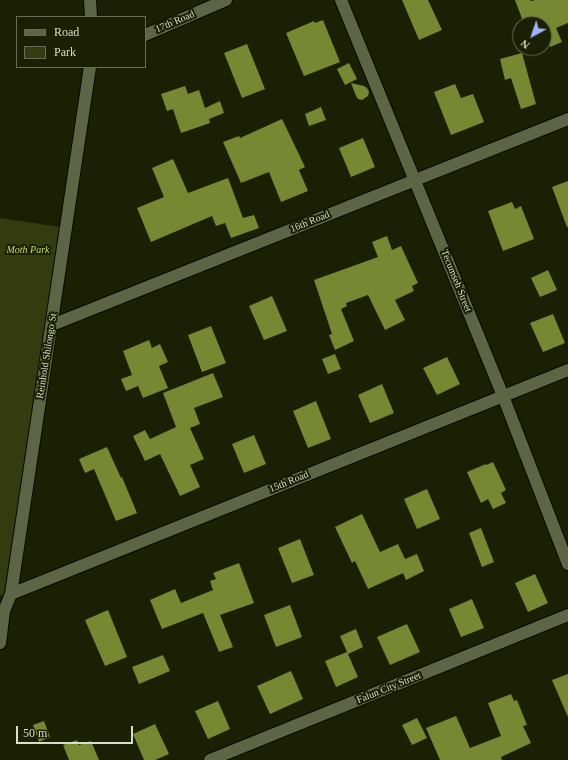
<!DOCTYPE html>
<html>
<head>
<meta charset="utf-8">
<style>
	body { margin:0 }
	#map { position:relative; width:568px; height:760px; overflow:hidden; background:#1b2004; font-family:"Times New Roman",serif }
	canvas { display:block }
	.legend { position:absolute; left:16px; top:16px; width:130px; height:52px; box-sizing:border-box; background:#1b2004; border:1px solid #676c54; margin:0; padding:5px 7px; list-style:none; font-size:12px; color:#d9decc }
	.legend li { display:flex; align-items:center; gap:8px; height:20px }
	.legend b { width:20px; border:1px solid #676c54 }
	.north { position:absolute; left:512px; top:16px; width:40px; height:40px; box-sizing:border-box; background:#1b2004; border:1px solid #676c54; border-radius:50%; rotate:220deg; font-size:11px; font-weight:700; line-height:16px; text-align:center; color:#d9decc }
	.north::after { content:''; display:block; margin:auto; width:14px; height:18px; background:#a1b3fd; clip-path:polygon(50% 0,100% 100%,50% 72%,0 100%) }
	.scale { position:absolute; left:16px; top:726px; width:117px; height:18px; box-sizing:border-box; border:2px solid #d9decc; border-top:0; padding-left:5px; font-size:12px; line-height:14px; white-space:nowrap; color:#d9decc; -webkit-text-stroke:3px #1b2004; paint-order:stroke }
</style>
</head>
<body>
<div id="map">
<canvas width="568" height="760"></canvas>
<ul class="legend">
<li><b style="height:5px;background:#5e6546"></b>Road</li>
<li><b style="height:11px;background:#333b0f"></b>Park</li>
</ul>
<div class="north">N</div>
<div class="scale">50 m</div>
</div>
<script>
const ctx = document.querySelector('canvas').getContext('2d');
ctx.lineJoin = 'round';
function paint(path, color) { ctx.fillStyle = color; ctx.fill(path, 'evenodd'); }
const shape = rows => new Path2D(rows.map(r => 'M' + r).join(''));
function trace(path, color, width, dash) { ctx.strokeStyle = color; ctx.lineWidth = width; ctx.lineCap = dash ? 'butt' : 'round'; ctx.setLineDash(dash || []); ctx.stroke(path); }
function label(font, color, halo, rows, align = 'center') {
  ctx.font = font + ' "Times New Roman",serif'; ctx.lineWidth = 4; ctx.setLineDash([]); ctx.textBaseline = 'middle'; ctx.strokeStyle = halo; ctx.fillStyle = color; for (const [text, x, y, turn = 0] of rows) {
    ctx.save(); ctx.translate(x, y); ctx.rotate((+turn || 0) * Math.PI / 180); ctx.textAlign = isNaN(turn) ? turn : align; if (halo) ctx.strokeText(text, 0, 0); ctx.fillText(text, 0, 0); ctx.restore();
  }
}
paint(shape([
	[0,218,60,227,4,595,0,595]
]), '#333b0f');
paint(shape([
	[402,0,428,0,442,30,419,40],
	[515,0,530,0,531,1,535,0,568,0,568,23,556,28,562,42,550,47,545,33,544,33,544,24,524,24],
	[323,20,340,62,304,76,286,33,314,21,315,23],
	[247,44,265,89,242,98,224,53],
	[522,53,536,104,521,109,511,78,505,80,500,59],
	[349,63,357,79,345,85,337,69],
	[351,83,364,86,367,88,369,92,368,96,362,100,358,99,356,96],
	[455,84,461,98,473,94,484,122,451,135,434,92],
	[185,86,188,94,199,90,205,108,220,101,224,113,209,119,210,123,181,133,173,109,167,111,161,94],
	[321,107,326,120,309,126,305,114],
	[282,119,305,167,299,170,308,191,281,202,269,172,241,183,223,142,239,136,240,138],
	[363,138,375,167,351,177,339,148],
	[173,159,188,193,228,178,243,218,254,215,259,228,231,238,225,223,216,226,212,216,151,242,137,208,164,197,152,168],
	[568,181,568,227,567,227,552,187],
	[512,202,515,209,521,206,534,239,503,251,488,211],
	[387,236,392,250,401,246,418,283,412,286,414,291,395,300,405,320,385,330,368,295,346,303,347,306,341,309,354,341,335,350,329,335,332,334,314,280,378,257,372,242],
	[548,270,557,290,540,297,531,278],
	[272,296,287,331,264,340,249,306],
	[553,314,565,343,543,352,530,323],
	[211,326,226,363,202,372,188,335],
	[149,340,152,348,160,344,168,362,159,366,168,388,143,398,138,386,126,391,121,379,132,375,123,351],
	[335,354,341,369,328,374,322,359],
	[447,357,460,384,437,395,423,368],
	[213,373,223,397,194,408,200,424,190,428,204,459,190,465,200,487,180,496,160,454,145,461,133,436,145,430,150,439,176,427,163,393],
	[382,384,394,413,370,423,358,395],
	[316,401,331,439,308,448,293,411],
	[254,435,266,464,244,473,232,444],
	[107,447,121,478,122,477,137,513,116,521,94,469,85,473,79,459],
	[493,462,506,490,501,493,506,503,493,509,488,499,481,503,467,472,486,464,486,465],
	[427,489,440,519,417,529,404,499],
	[362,514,380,552,398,544,405,559,417,554,424,571,406,580,403,573,368,589,355,561,352,563,335,527],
	[481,528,494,562,482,567,469,533],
	[300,539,314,575,292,583,278,548],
	[239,563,254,603,220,615,233,647,219,652,203,613,162,629,150,600,175,589,181,603,213,590,210,581,216,579,213,573],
	[535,574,548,603,528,612,515,583],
	[472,599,484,628,461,637,449,609],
	[290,605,302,637,276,647,264,615],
	[108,610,127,657,105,666,85,620],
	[407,624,420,652,390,665,377,637],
	[356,629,363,647,348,654,358,677,336,687,325,661,347,652,340,636],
	[163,655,170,671,139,684,132,667],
	[291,671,303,699,270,714,257,686],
	[568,674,568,717,552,680],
	[511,694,514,701,517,700,527,725,523,726,531,743,501,757,502,760,440,760,426,728,456,716,470,748,501,736,488,703],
	[218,701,230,729,208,739,195,711],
	[417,718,427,738,412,745,402,725],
	[44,721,50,737,39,742,33,725],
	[155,724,169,754,155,760,144,760,133,734],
	[77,740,79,745,91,741,99,760,69,760,63,745]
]), '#778732');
const minor = shape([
	[90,0,91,17],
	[341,0,503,396,568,564],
	[145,35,226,0],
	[52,325,568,119],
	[11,594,568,370],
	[0,643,4,611,11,594,90,67],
	[210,760,568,615]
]);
trace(minor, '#060900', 14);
trace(minor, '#5e6546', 12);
label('10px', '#d9decc', '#1b2004', [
	["17th Road",175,22,-23],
	["16th Road",310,222,-22],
	["Tecumseh Street",456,281,68],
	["Reinhold Shilongo St",47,356,-81],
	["15th Road",289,482,-22],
	["Falun City Street",389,688,-22]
]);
label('italic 10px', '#c4db6b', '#1b2004', [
	["Moth Park",28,250]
]);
</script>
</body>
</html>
